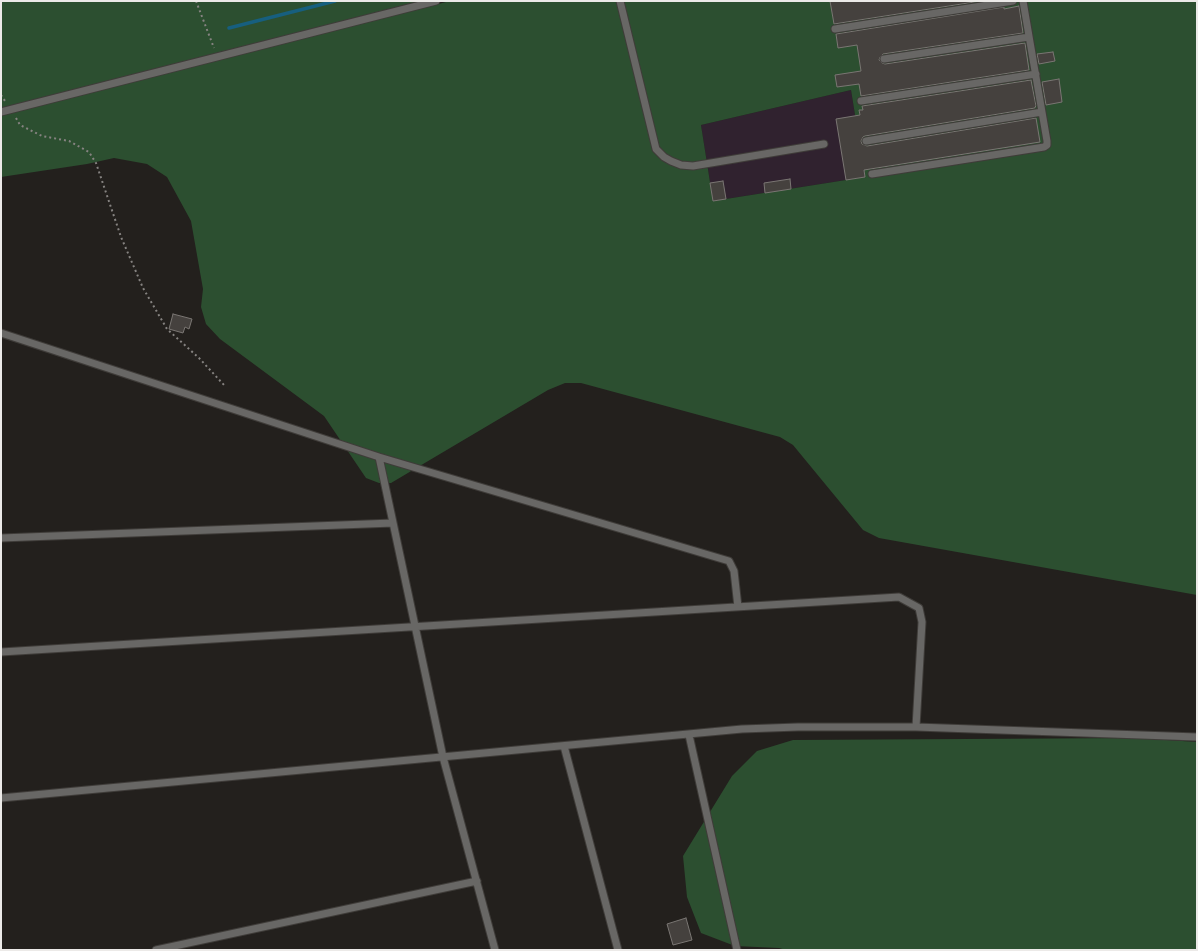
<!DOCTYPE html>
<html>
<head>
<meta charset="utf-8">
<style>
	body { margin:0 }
	#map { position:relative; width:1198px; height:951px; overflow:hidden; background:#23201d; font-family:Barlow,sans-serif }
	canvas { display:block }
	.frame { position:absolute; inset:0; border:2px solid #eceae8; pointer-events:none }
</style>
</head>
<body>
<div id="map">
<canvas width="1198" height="951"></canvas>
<div class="frame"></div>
</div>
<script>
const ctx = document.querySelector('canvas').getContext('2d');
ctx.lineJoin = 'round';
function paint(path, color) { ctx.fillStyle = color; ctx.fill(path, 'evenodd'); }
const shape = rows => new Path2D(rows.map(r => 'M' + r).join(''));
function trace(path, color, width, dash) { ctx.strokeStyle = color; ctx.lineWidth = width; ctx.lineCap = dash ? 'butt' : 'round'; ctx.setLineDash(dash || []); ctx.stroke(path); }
paint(shape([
	[851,90,865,177,713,201,701,125]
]), '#30222f');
paint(shape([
	[1,1,426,1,1,109],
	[450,1,1197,1,1197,595,879,538,863,530,793,445,780,437,581,383,565,383,548,390,391,483,379,483,366,478,324,416,220,339,206,324,201,307,203,289,191,221,167,177,147,164,114,158,87,164,1,177,1,115],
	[851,90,865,177,713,201,701,125],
	[1137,738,1197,742,1197,950,786,950,779,948,735,946,701,933,687,897,683,856,732,776,757,751,793,740]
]), '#2c4f30');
trace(shape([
	[229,28,335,1]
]), '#175f7f', 3.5);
const building = shape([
	[830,1,981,1,834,24,830,1],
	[1019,6,1023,33,883,54,880,57,879,60,882,63,885,64,1025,43,1029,70,861,96,859,84,837,87,835,75,861,71,857,45,838,48,836,34,1004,7,1004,9,1019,6],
	[1053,52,1055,61,1039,64,1037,54,1053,52],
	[1059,79,1062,102,1046,105,1042,82,1059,79],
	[1031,80,1036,106,1035,107,1035,108,865,136,863,137,861,141,862,144,867,146,1036,118,1040,142,864,170,865,177,846,180,836,119,860,115,859,110,863,110,862,106,1031,80],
	[790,179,791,189,765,193,764,183,790,179],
	[723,181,726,199,713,201,710,183,723,181],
	[173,314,192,319,189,329,185,327,183,333,169,329,173,314],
	[686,918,692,940,673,945,667,924,686,918]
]);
paint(building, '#45413e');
trace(building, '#7a7673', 1);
const lane = shape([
	[620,1,656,149,664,157,671,161,681,165,693,166,824,144],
	[835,29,1013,1],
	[884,59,1029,37],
	[861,101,1036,74],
	[1,112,436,1],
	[866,141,1042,112,1023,1],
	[872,174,1044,147,1047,145,1047,141,1042,112],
	[1,333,379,457,443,757,495,950],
	[379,457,729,561,734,571,738,607],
	[1,538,393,523],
	[1,652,899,597,919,608,922,622,916,727],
	[689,735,737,950],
	[564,746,618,950],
	[1,798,742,729,798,727,916,727,1197,737],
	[156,950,477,881]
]);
trace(lane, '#3f3c39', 9);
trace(shape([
	[196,1,214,48],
	[1,95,5,101],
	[16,118,20,125,42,136,69,141,89,152,96,163,121,237,143,288,167,329,199,358,224,385]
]), '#868381', 2, [2, 3]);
trace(lane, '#686765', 7);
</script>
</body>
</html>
